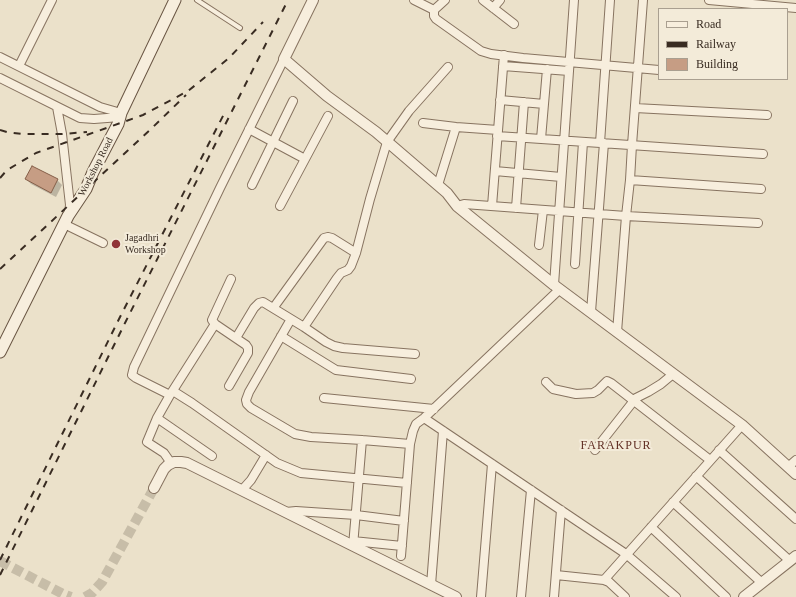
<!DOCTYPE html>
<html>
<head>
<meta charset="utf-8">
<style>
	body { margin:0 }
	#map { position:relative; width:796px; height:597px; overflow:hidden; background:#ebe1ca; font-family:"Times New Roman",serif }
	canvas { display:block }
	.legend { position:absolute; left:658px; top:8px; width:130px; height:72px; box-sizing:border-box; background:#f3ebd9; border:1px solid #a99f90; margin:0; padding:5px 7px; list-style:none; font-size:12px; color:#392c22 }
	.legend li { display:flex; align-items:center; gap:8px; height:20px }
	.legend b { width:20px; border:1px solid #a99f90 }
</style>
</head>
<body>
<div id="map">
<canvas width="796" height="597"></canvas>
<ul class="legend">
<li><b style="height:5px;background:#f7eedd"></b>Road</li>
<li><b style="height:5px;background:#392c22"></b>Railway</li>
<li><b style="height:11px;background:#c69d84"></b>Building</li>
</ul>
</div>
<script>
const ctx = document.querySelector('canvas').getContext('2d');
ctx.lineJoin = 'round';
function paint(path, color) { ctx.fillStyle = color; ctx.fill(path, 'evenodd'); }
const shape = rows => new Path2D(rows.map(r => 'M' + r).join(''));
function trace(path, color, width, dash) { ctx.strokeStyle = color; ctx.lineWidth = width; ctx.lineCap = dash ? 'butt' : 'round'; ctx.setLineDash(dash || []); ctx.stroke(path); }
function label(font, color, halo, rows, align = 'center') {
  ctx.font = font + ' "Times New Roman",serif'; ctx.lineWidth = 4; ctx.setLineDash([]); ctx.textBaseline = 'middle'; ctx.strokeStyle = halo; ctx.fillStyle = color; for (const [text, x, y, turn = 0] of rows) {
    ctx.save(); ctx.translate(x, y); ctx.rotate((+turn || 0) * Math.PI / 180); ctx.textAlign = isNaN(turn) ? turn : align; if (halo) ctx.strokeText(text, 0, 0); ctx.fillText(text, 0, 0); ctx.restore();
  }
}
paint(shape([
	[26,179,57,180,62,185,56,197,31,184]
]), '#0003');
const building = shape([
	[32,166,58,179,51,193,25,179,32,166]
]);
paint(building, '#c69d84');
trace(building, '#845e48', 1);
trace(shape([
	[0,561,63,594,71,597],
	[85,597,92,593,102,582,154,488]
]), '#c7bda8', 10, [10, 5]);
const service = shape([
	[197,0,240,28]
]);
const minor = shape([
	[414,0,434,10],
	[445,0,434,10,434,16,436,19,481,51,491,54,523,58,659,70],
	[483,0,514,24],
	[709,0,796,8],
	[493,8,500,0],
	[0,57,100,107,121,113],
	[19,66,52,0],
	[503,66,569,71],
	[0,78,80,118,94,119,120,117],
	[500,100,544,104],
	[57,107,62,134,70,205,69,213],
	[635,108,767,115],
	[423,123,456,127,498,130],
	[249,129,305,159],
	[497,136,763,154],
	[541,139,547,69],
	[600,143,610,0],
	[495,171,561,177],
	[630,180,761,189],
	[252,185,293,101],
	[438,185,456,127],
	[280,206,328,116],
	[457,206,464,204,626,216,758,223],
	[492,206,504,55],
	[516,208,524,102],
	[64,224,103,243],
	[539,245,543,210],
	[575,264,583,142],
	[554,285,574,0],
	[274,307,324,238,328,237,332,238,356,253],
	[591,312,604,143],
	[291,319,249,392,246,400,247,404,251,408,295,434,311,437,362,440,410,444],
	[304,327,337,278,341,273,348,270,351,266,356,253,370,199,387,142,409,111,448,67],
	[617,332,626,216,630,180,632,145,643,0],
	[281,336,336,370,411,379],
	[236,338,254,308,259,303,263,302,304,327,326,342,334,346,343,348,415,354],
	[546,382,553,389,576,394,593,393,598,390,607,381,611,383,710,460],
	[229,386,248,353,248,348,246,345,215,324,212,320,231,279],
	[173,391,192,403,277,463,301,473,407,483],
	[170,395,136,378,132,375,134,367,220,188,284,59],
	[324,398,434,409],
	[157,418,212,456],
	[424,418,626,554,676,597],
	[595,450,636,398,648,392,661,384,673,374],
	[719,450,796,519],
	[171,463,164,453,147,442,157,418,170,395,215,324],
	[788,467,796,460],
	[696,476,790,561],
	[242,490,251,480,266,455],
	[673,502,762,583],
	[286,512,296,511,356,515,404,521],
	[651,527,726,597],
	[353,541,402,546],
	[353,546,362,440],
	[401,556,410,444,413,431,416,424,424,418,560,289],
	[556,575,604,580,609,582,625,597],
	[604,580,742,425],
	[431,585,443,431],
	[481,597,492,464],
	[521,597,531,490],
	[554,597,561,510]
]);
const tertiary = shape([
	[313,0,284,59,327,96,376,132,447,193,457,206,554,285,742,425,796,474],
	[154,488,164,469,168,465,174,462,181,462,187,463,456,597],
	[744,597,796,556]
]);
const secondary = shape([
	[0,352,68,216,86,189,93,172,118,124,121,113,175,0]
]);
trace(service, '#877360', 6);
trace(minor, '#877360', 10);
trace(tertiary, '#877360', 12);
trace(secondary, '#695543', 13);
trace(service, '#f7eedd', 4);
trace(minor, '#f7eedd', 8);
trace(tertiary, '#f7eedd', 10);
trace(secondary, '#f7eedd', 11);
trace(shape([
	[0,130,7,132,22,134,62,134,87,132],
	[0,178,7,170,36,153,143,115,188,91,229,58,263,22],
	[0,269,152,128,186,95],
	[0,560,119,319,225,112],
	[0,575,126,321,288,0]
]), '#392c22', 2, [7, 7]);
for (const [x, y, r, color] of [
	[116,244,5,"#913539"]
]) { const dot = new Path2D(); dot.arc(x, y, r, 0, 2 * Math.PI); ctx.fillStyle = color; ctx.fill(dot); trace(dot, '#f3ebd9', 1.5); }
label('10px', '#392c22', '#f3ebd9', [
	["Workshop Road",96,167,-63]
]);
label('10px', '#392c22', '#f3ebd9', [
	["Jagadhri",125,238],
	["Workshop",125,250]
], 'left');
ctx.letterSpacing = '1px';
label('12px', '#623025', '#f3ebd9', [
	["FARAKPUR",616,446]
]);
ctx.letterSpacing = '0px';
</script>
</body>
</html>
